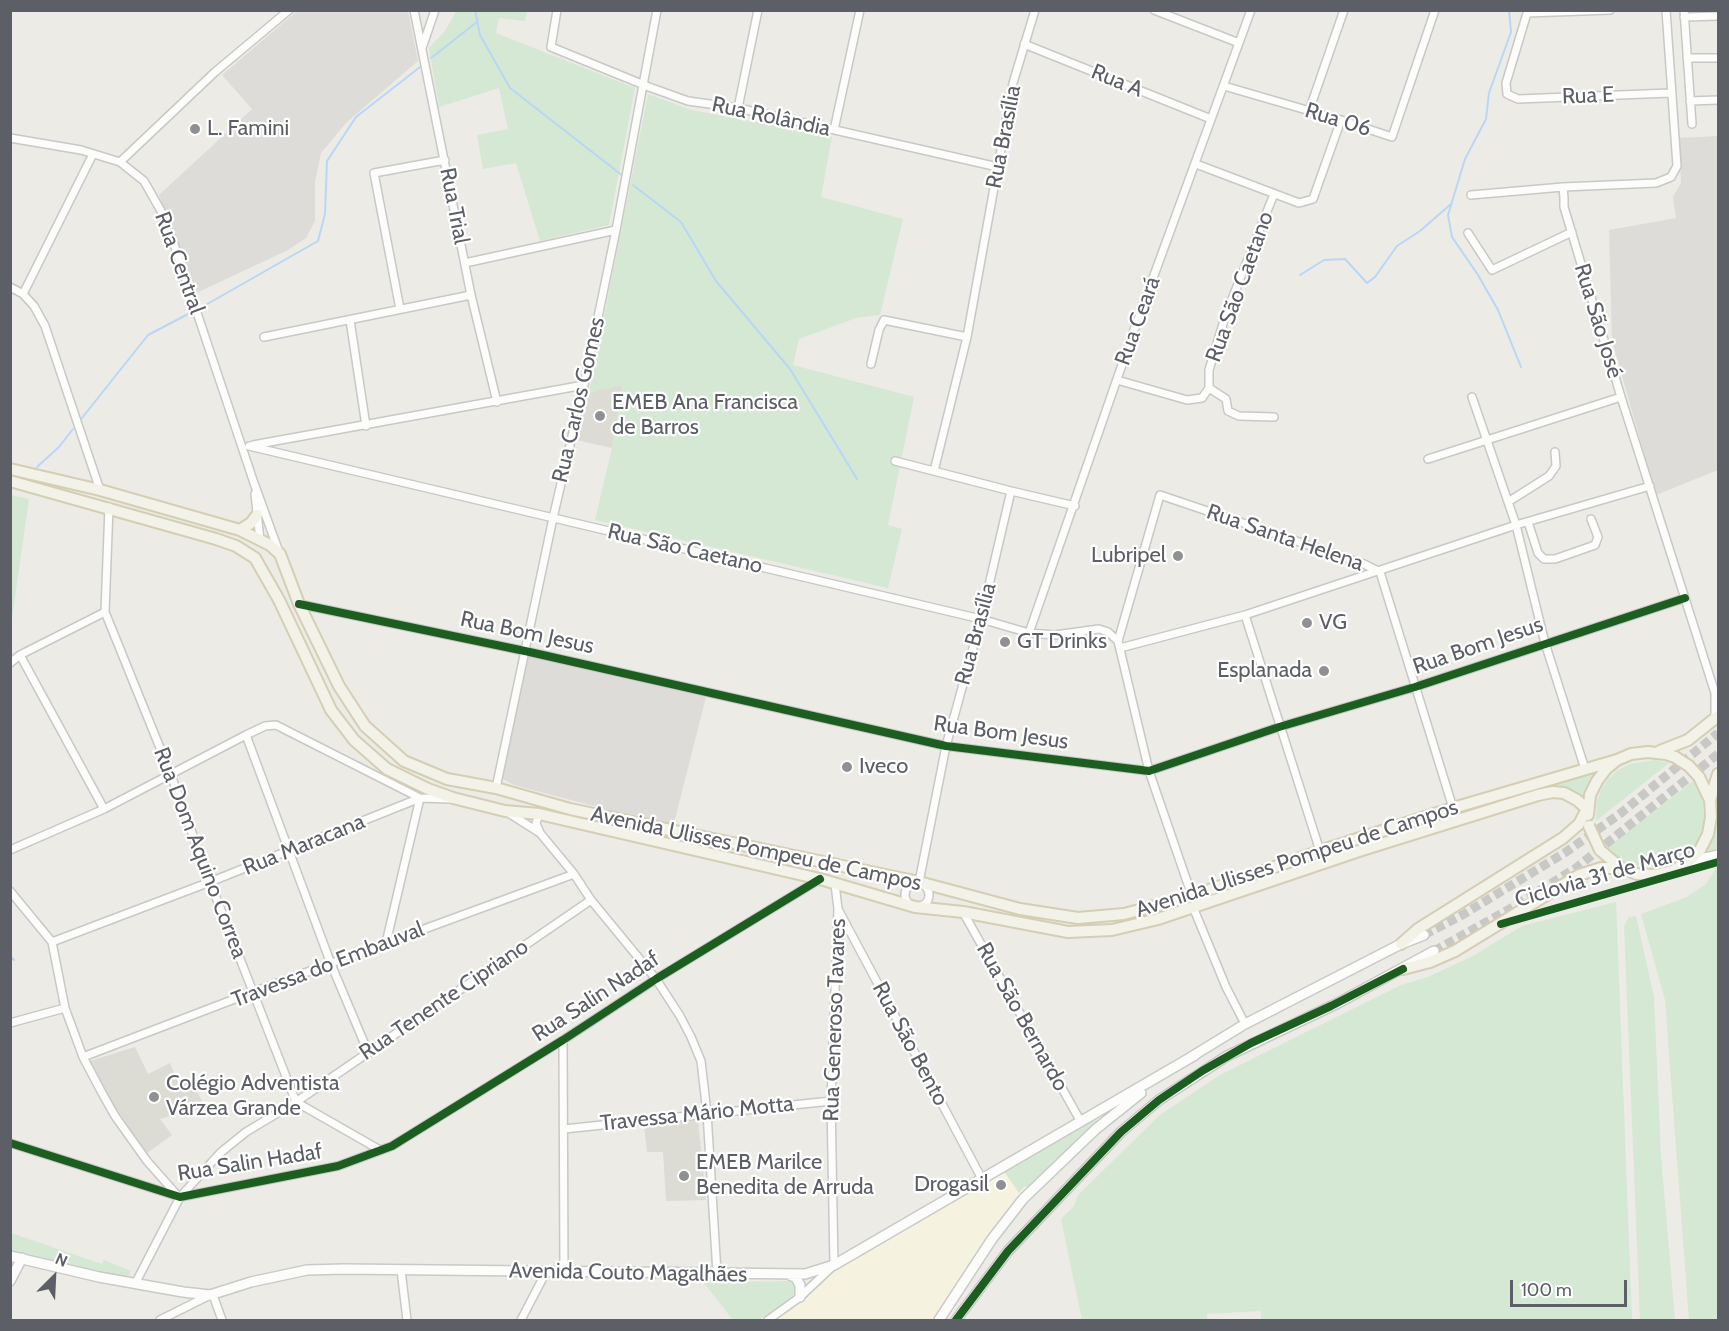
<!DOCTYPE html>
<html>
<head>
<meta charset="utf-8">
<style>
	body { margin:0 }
	#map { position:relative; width:1729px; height:1331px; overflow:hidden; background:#ecebe6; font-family:Cabin,sans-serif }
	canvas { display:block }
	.frame { position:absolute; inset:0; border:12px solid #5c5f65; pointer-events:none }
	.north { position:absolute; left:24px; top:1247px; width:60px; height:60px; -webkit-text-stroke:4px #fff; paint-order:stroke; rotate:24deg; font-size:16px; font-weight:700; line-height:24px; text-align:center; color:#5c5f65 }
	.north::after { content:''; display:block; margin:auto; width:21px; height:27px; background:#5c5f65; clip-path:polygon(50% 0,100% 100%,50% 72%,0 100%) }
	.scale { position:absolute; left:1510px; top:1280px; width:117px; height:27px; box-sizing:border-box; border:3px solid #5c5f65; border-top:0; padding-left:8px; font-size:18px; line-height:21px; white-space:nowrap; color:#5c5f65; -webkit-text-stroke:4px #fff; paint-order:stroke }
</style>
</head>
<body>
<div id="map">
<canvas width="1729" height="1331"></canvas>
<div class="frame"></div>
<div class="north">N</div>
<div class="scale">100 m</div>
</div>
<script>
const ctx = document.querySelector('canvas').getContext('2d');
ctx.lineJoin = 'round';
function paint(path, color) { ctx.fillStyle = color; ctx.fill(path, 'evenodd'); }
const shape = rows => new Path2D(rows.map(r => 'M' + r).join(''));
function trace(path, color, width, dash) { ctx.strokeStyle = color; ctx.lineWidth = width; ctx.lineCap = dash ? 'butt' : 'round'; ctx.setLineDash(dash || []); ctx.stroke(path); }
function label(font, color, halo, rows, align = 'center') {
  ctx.font = font + ' Cabin,sans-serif'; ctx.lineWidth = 4.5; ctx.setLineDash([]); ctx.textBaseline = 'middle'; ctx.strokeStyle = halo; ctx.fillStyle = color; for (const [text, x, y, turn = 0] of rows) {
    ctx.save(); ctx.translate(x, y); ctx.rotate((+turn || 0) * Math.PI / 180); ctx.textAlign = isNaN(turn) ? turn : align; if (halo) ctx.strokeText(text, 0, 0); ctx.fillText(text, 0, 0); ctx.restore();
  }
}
paint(shape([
	[1117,1105,1118,1107,1003,1219,955,1285,932,1320,774,1320,792,1307,832,1271,975,1190]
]), '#f5f3e0');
paint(shape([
	[297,11,408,11,418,61,347,122,321,153,315,182,315,221,306,238,288,250,194,294,159,195,252,109,222,75],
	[1718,136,1718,470,1656,495,1612,341,1609,230,1676,218,1673,197,1681,183,1679,138],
	[527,656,706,697,673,827,514,785,501,778]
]), '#dddcd8');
paint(shape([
	[623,384,612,448,576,440,589,393],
	[135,1047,148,1074,170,1063,178,1083,192,1081,205,1107,160,1119,172,1135,147,1153,101,1087,90,1061],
	[698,1120,706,1200,666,1201,663,1152,647,1152,644,1126]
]), '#dcdbd4');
paint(shape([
	[457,10,527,11,525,21,499,18,496,33,635,88,609,225,540,241,516,163,483,169,477,135,508,129,499,88,439,107,429,48,445,31],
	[648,94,691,110,832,136,821,197,903,219,880,315,856,318,799,339,793,365,914,397,888,525,902,529,888,588,595,520,612,448,623,385,589,393],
	[11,495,29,499,11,625,10,495],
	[1655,760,1669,763,1596,821,1597,800,1602,788,1609,778,1618,770,1630,764],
	[1601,769,1585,802,1576,794,1568,789,1555,787,1546,789,1545,787],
	[1693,781,1702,798,1704,819,1699,839,1686,856,1668,866,1643,868,1623,862,1607,848],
	[1716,813,1718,817,1718,850,1702,854],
	[1718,867,1718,1320,1689,1320,1665,1000,1641,914,1687,897,1706,884,1716,868],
	[1616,902,1632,1320,1261,1320,1261,1311,1207,1314,1207,1320,1082,1320,1061,1219,1074,1206,1078,1195,1160,1115,1220,1075,1252,1059,1401,985,1428,977,1473,956,1522,926],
	[1636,916,1654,997,1661,1156,1675,1320,1640,1320,1624,926,1629,917],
	[1095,1118,1097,1119,1096,1122,1030,1186,1024,1187,1019,1193,1003,1170],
	[11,1233,102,1264,104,1260,131,1271,128,1276,118,1277,11,1253],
	[701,1279,737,1282,789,1281,793,1284,794,1290,793,1297,759,1320,733,1320]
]), '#d4e8d4');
trace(shape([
	[475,10,480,35,510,88,623,176],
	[1509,10,1511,32,1489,93,1486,119,1465,159,1448,215,1452,237,1478,275,1498,310,1521,367],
	[431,58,477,22],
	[633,185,681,222,716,281,790,369,857,479],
	[1300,275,1324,260,1345,259,1367,283,1375,277,1397,246,1420,231,1451,204],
	[202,307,318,241,325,214,327,161,356,117,420,67],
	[82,418,148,335,190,313],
	[37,467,59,447,73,429],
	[10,956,14,960]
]), '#bad6f6', 2);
trace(shape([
	[1424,935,1464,914,1566,852,1621,813,1718,733],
	[1434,951,1508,910,1576,868,1718,754]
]), '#c8c8c6', 9, [9, 4.5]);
const street = shape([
	[414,10,471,295,497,402],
	[557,10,551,47,649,87,688,101,738,108,998,167],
	[1154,10,1239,43],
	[1528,10,1506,83,1507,94,1518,99,1670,93],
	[1666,10,1677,166,1671,177,1656,183,1563,187,1564,198,1564,207,1621,397,1715,693,1715,718],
	[1684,10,1692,124],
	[1527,13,1610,10],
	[1684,17,1718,16],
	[1024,44,1211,119],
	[422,48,435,10],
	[1687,58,1718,58],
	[1224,86,1341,120,1392,137,1435,10],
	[1690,101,1718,100],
	[738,108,758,10],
	[1309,111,1344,10],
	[834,130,860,10],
	[10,138,81,150,120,162,144,181,161,211,175,247,254,483,279,552],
	[120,162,215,72,289,10],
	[1196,164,1299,203,1313,199,1341,120],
	[1471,195,1563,187],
	[1468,233,1492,270,1572,232],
	[465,263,616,230],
	[10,287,23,294,34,306,45,326,100,490],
	[23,294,93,154],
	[400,309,374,173,445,160],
	[350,320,366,426],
	[264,337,471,295],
	[871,364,879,330,884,320,967,337],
	[1117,380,1187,400,1202,398,1209,388,1209,370,1226,314,1274,194],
	[1209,388,1226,399,1228,411,1239,416,1274,417],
	[1472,397,1516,525,1545,643,1585,769],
	[253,445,584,385],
	[249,446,981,619,1029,633,1055,635,1099,629,1108,632,1118,641,1149,771,1192,896],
	[1428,459,1621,397],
	[895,461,1011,491,1075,506],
	[934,471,967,337,1013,83,1035,10],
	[255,494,260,540],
	[1508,502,1549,476,1556,466,1555,452],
	[109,507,105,612,171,775,210,882,296,1102,380,1150],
	[1528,522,1538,553,1544,559,1555,559,1595,545,1598,537,1591,519],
	[299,604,525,651,946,746,1149,771,1279,727,1415,687,1685,598],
	[1245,615,1320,851],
	[1029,633,1134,330,1251,10],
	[1118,641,1160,495,1364,564,1380,572,1453,808],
	[1120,648,1245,615,1516,525,1650,486],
	[20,655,104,809],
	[10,663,20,655,105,612],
	[246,735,331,964,368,1052],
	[496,788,553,518,584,385,616,230,657,10],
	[507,812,540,833,574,874,591,900,656,979,680,1016,691,1037,701,1061,707,1113,717,1273],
	[539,814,536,823,540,833],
	[10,850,104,809,246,735,265,726,276,725,420,798,450,799],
	[919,882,946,746,981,619,1011,491],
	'905 895a12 12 0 1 1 24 0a12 12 0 1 1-24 0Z',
	[10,891,52,942,65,1008,83,1057,102,1093,115,1116,147,1161,178,1196],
	[1193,907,1226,987,1245,1024],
	[838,909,982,1179],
	[963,912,1081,1122],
	[52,942,210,882,420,798],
	[386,943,420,798],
	[10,1023,65,1008],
	[563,1040,564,1272],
	[83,1057,253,992,574,874],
	[564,1129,831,1101],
	[10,1143,180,1197,338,1166,392,1146,563,1040,656,979,820,879],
	[401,1270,407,1320],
	[135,1284,180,1197,220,1153,246,1132,296,1102,591,900],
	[213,1295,222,1320],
	[160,1320,210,1295],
	[521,1320,546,1272],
	[768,1320,800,1297,834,1265,831,1101,838,909,835,884]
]);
const secondary = shape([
	[1688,862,1718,855],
	[1191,1057,1245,1024,1401,944,1424,935],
	[10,1256,99,1277,183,1292,210,1295,251,1282,307,1270,344,1269,805,1274,834,1265,1195,1055],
	[790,1275,796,1278,800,1285,800,1297],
	[10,1281,22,1258],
	[939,1320,992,1239,1023,1199,1096,1129,1141,1093],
	[956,1320,1008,1251,1121,1132,1159,1100,1227,1056,1338,1003,1434,951]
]);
const primary = shape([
	[10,469,100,490,240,530,270,545,280,554,299,604,339,686,365,726,404,761,447,779,496,788,570,809,919,882,1020,909,1078,918,1124,914,1192,896,1320,851,1453,808,1617,760],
	[10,481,216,539,236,546,255,558,279,600,331,710,354,740,387,769,428,789,453,798,505,811,539,814,820,879,915,907,963,912,1068,932,1112,930,1158,919,1359,851,1538,795,1553,792,1564,793,1577,800,1587,809],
	[240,530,251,523,257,515],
	[1660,751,1688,740,1718,716],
	[1710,800,1718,774],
	[1588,815,1590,795,1597,781,1606,769,1617,760,1631,754,1648,752,1666,754,1675,757],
	[1600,850,1621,868,1637,874,1655,875,1672,871,1688,862,1700,850,1708,834,1711,817,1710,800,1699,777],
	[1401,944,1418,929,1563,838,1579,824,1587,809],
	[1403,969,1430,962,1455,951,1579,875,1601,868,1621,868]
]);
trace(street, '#c8c8c7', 10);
trace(secondary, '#c9c9c8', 12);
trace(primary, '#d4ceb4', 14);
trace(street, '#fcfcfb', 7);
trace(secondary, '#fcfcfb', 9);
trace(primary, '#f2f2e8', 10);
const primaryBridge = shape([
	[1675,757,1689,766,1699,777],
	[1589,826,1600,850]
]);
trace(primaryBridge, '#d4ceb4', 14, []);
trace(primaryBridge, '#f2f2e8', 10);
trace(shape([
	[299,604,525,651,946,746,1149,771,1279,727,1415,687,1685,598],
	[1501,924,1718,862],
	[10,1143,180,1197,338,1166,392,1146,563,1040,656,979,820,879],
	[956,1320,1008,1251,1121,1132,1159,1100,1202,1071,1251,1043,1331,1006,1403,969]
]), '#1b5e20', 8);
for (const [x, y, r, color] of [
	[195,129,6,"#8e9092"],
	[600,416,6,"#8e9092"],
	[1178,556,6,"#8e9092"],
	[1307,623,6,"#8e9092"],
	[1005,642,6,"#8e9092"],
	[1324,671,6,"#8e9092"],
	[847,767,6,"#8e9092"],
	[154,1097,6,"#8e9092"],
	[684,1176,6,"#8e9092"],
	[1001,1185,6,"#8e9092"]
]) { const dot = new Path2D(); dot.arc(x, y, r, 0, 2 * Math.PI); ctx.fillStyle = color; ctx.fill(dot); trace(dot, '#fff', 2); }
label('22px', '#5c5f65', '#fff', [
	["Rua A",1117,81,22],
	["Rua E",1588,96,-2],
	["Rua Rolândia",771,117,12],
	["Rua 06",1338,120,17],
	["Rua Brasília",1004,137,-79],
	["Rua Trial",454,206,79],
	["Rua Central",179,263,70],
	["Rua São Caetano",1240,287,-70],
	["Rua Ceará",1138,321,-70],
	["Rua São José",1598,321,73],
	["Rua Carlos Gomes",579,400,-77],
	["Rua Santa Helena",1285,538,19],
	["Rua São Caetano",685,549,13],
	["Rua Bom Jesus",527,633,12],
	["Rua Brasília",976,634,-75],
	["Rua Bom Jesus",1478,646,-19],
	["Rua Bom Jesus",1001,733,8],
	["Rua Maracana",304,845,-22],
	["Avenida Ulisses Pompeu de Campos",756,849,12],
	["Rua Dom Aquino Correa",200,853,69],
	["Avenida Ulisses Pompeu de Campos",1297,859,-18],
	["Ciclovia 31 de Março",1605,875,-16],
	["Travessa do Embauval",328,965,-21],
	["Rua Salin Nadaf",596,997,-33],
	["Rua Tenente Cipriano",444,1000,-34],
	["Rua São Bernardo",1022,1017,61],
	["Rua Generoso Tavares",835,1020,-88],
	["Rua São Bento",910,1044,62],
	["Travessa Mário Motta",697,1114,-6],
	["Rua Salin Hadaf",250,1163,-9],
	["Avenida Couto Magalhães",628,1273,1]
]);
label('22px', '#5c5f65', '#fff', [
	["L. Famini",207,129],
	["EMEB Ana Francisca",612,403],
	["de Barros",612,428],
	["Lubripel",1166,556,"right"],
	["VG",1319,623],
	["GT Drinks",1017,642],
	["Esplanada",1312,671,"right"],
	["Iveco",859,767],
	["Colégio Adventista",166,1084],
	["Várzea Grande",166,1109],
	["EMEB Marilce",696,1163],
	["Benedita de Arruda",696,1188],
	["Drogasil",989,1185,"right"]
], 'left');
</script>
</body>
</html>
